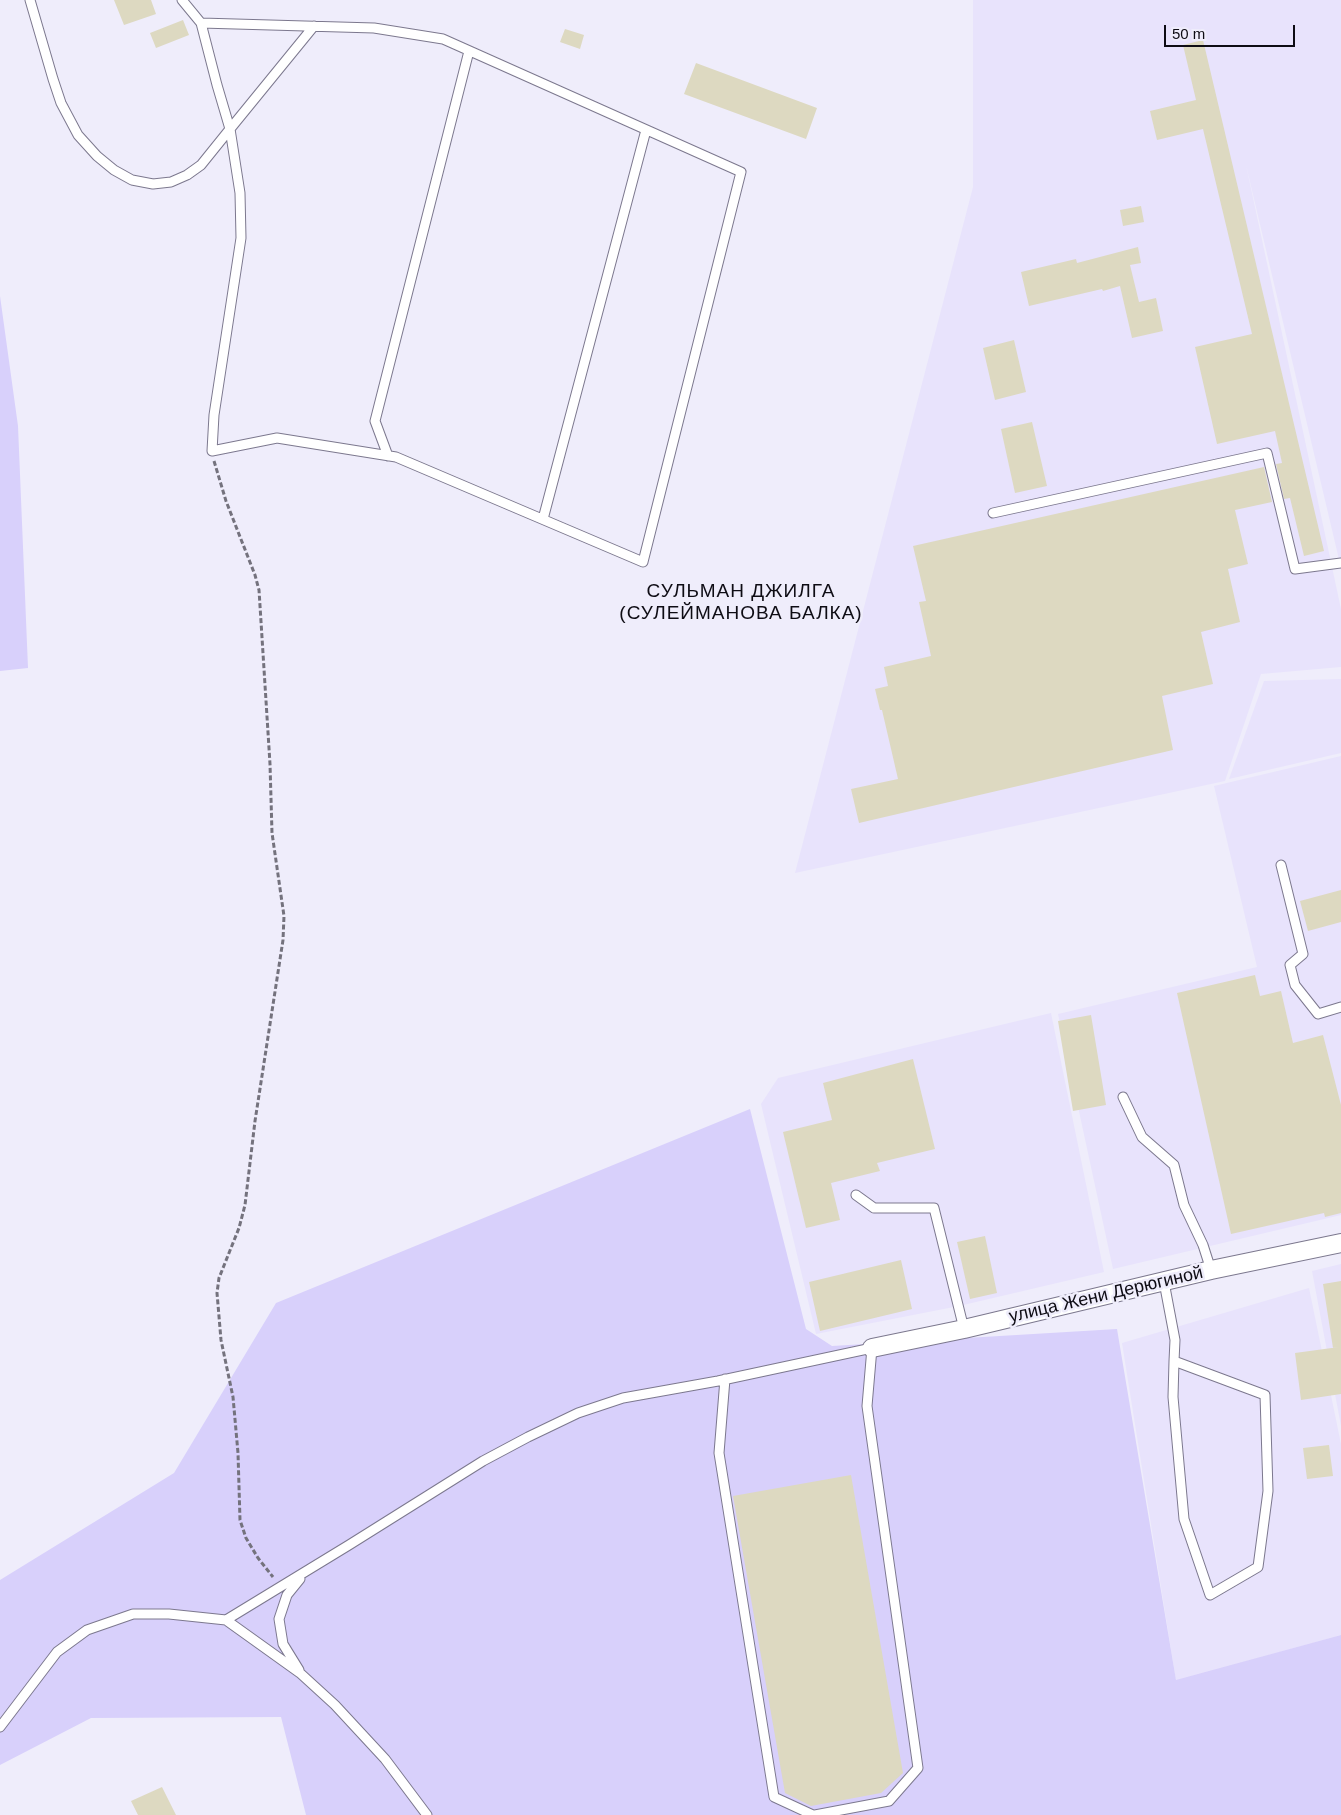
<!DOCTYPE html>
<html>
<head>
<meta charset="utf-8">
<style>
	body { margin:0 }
	#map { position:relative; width:1341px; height:1815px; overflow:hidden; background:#efedfb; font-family:Arial,sans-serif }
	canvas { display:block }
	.scale { position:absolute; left:1164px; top:25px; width:131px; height:22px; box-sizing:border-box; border:2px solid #0e0c14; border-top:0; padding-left:6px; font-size:15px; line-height:18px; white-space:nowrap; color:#0e0c14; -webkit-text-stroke:4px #efedfb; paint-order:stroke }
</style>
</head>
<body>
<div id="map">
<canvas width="1341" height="1815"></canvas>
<div class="scale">50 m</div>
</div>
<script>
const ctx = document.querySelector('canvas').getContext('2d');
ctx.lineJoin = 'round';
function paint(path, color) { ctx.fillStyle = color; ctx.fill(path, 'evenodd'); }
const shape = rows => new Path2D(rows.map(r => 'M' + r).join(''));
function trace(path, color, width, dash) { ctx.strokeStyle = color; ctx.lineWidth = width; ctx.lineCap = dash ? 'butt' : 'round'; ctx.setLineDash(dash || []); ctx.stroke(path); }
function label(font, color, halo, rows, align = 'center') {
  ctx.font = font + ' Arial,sans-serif'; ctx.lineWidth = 5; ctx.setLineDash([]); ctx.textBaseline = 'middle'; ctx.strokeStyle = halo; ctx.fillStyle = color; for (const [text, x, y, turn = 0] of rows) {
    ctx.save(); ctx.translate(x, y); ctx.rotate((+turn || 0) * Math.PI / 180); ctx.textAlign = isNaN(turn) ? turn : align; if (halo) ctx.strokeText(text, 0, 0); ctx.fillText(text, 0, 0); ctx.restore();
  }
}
paint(shape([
	[973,0,1341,0,1341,568,1246,165,1341,609,1341,667,1261,674,1225,781,795,873,973,187],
	[1341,679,1341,753,1229,779,1264,681],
	[1341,756,1341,1215,1113,1269,1058,1014,1257,967,1214,786],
	[1051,1013,1104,1272,959,1306,816,1334,761,1104,778,1078],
	[1341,1264,1341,1426,1312,1271],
	[1309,1288,1341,1444,1341,1635,1176,1681,1122,1343]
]), '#e8e3fc');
paint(shape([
	[0,296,18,426,28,668,0,671],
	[750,1109,806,1329,832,1346,1117,1329,1176,1680,1341,1635,1341,1815,306,1815,281,1717,91,1718,0,1765,0,1580,174,1473,276,1303]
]), '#d8d0fb');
paint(shape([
	[114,0,151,0,156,14,124,25],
	[183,20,189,35,156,48,150,33],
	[565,29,584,35,580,49,560,42],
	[1203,40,1324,551,1304,556,1290,498,1284,499,1276,464,1282,463,1275,431,1217,444,1195,347,1252,334,1203,129,1157,140,1150,111,1196,100,1183,45],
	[696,63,817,108,806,139,684,94],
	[1141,206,1144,222,1123,226,1120,210],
	[1138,247,1141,263,1130,265,1139,302,1156,298,1163,331,1132,338,1120,286,1103,291,1102,289,1029,306,1021,272,1076,259,1077,263],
	[1014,340,1026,392,995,400,983,348],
	[1032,422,1047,486,1015,493,1001,429],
	[1264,467,1272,502,1235,510,1248,564,1228,569,1240,622,1201,632,1213,684,1162,696,1173,750,859,823,851,789,898,779,882,710,880,710,875,689,888,686,884,667,931,656,919,602,926,601,913,546],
	[1341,890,1341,922,1308,931,1300,901],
	[1255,975,1260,996,1281,991,1293,1043,1323,1035,1341,1105,1341,1213,1325,1217,1324,1213,1231,1234,1177,993],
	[1091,1015,1106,1105,1073,1111,1058,1021],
	[913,1059,935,1149,877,1163,880,1171,831,1183,840,1220,806,1228,783,1132,832,1120,823,1083],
	[985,1236,997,1293,970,1299,957,1242],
	[901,1260,912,1309,820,1331,809,1282],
	[1341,1281,1341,1394,1301,1400,1295,1353,1339,1347,1333,1348,1323,1284],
	[1329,1445,1333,1476,1307,1479,1303,1448],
	[851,1475,903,1773,881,1793,811,1806,785,1793,733,1496],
	[162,1787,176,1815,138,1815,131,1801]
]), '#ddd9c1');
const lane = shape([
	[30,0,53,79,61,103,78,135,97,156,114,170,132,180,153,184,171,182,187,175,201,165,230,129,240,193,241,238,214,415,212,451,277,438,396,457,643,562,741,172,443,39,374,28,201,23],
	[182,0,201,23,217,85,230,129],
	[230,129,314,26],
	[388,456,375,421,469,51],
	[993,513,1267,453,1295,569,1341,563],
	[543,519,646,130],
	[1281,865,1303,954,1290,965,1295,985,1318,1014,1341,1007],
	[1123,1097,1142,1137,1174,1165,1184,1205,1203,1245,1211,1270],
	[856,1195,874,1208,934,1208,964,1329],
	[1164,1282,1175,1340,1174,1361,1173,1397,1184,1519,1210,1595,1258,1567,1268,1491,1265,1395,1174,1361],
	[725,1379,719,1453,774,1797,813,1815],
	[226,1620,300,1673,335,1705,385,1759,427,1815],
	[299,1670,283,1644,279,1619,287,1595,300,1579],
	[0,1727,57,1652,87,1630,133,1614,169,1614,226,1620,349,1545,483,1461,528,1437,578,1413,623,1398,718,1381,872,1348,867,1406,918,1768,889,1801,815,1815]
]);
const street = shape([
	[872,1348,964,1329,1211,1270,1341,1243]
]);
trace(lane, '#7c788e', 11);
trace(street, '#7c788e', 20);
trace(shape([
	[214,461,226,501,255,575,259,590,270,764,272,833,284,916,283,940,255,1121,245,1205,239,1228,219,1278,217,1293,221,1340,233,1397,238,1453,240,1520,246,1538,258,1558,273,1577]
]), '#74727d', 3, [5, 2.5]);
trace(lane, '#fff', 9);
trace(street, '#fff', 18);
label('18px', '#0e0c14', '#efedfb', [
	["улица Жени Дерюгиной",1106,1295,-13]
]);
ctx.letterSpacing = '1px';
label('19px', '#0e0c14', '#efedfb', [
	["СУЛЬМАН ДЖИЛГА",741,592],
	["(СУЛЕЙМАНОВА БАЛКА)",741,614]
]);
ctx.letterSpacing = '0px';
</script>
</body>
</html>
